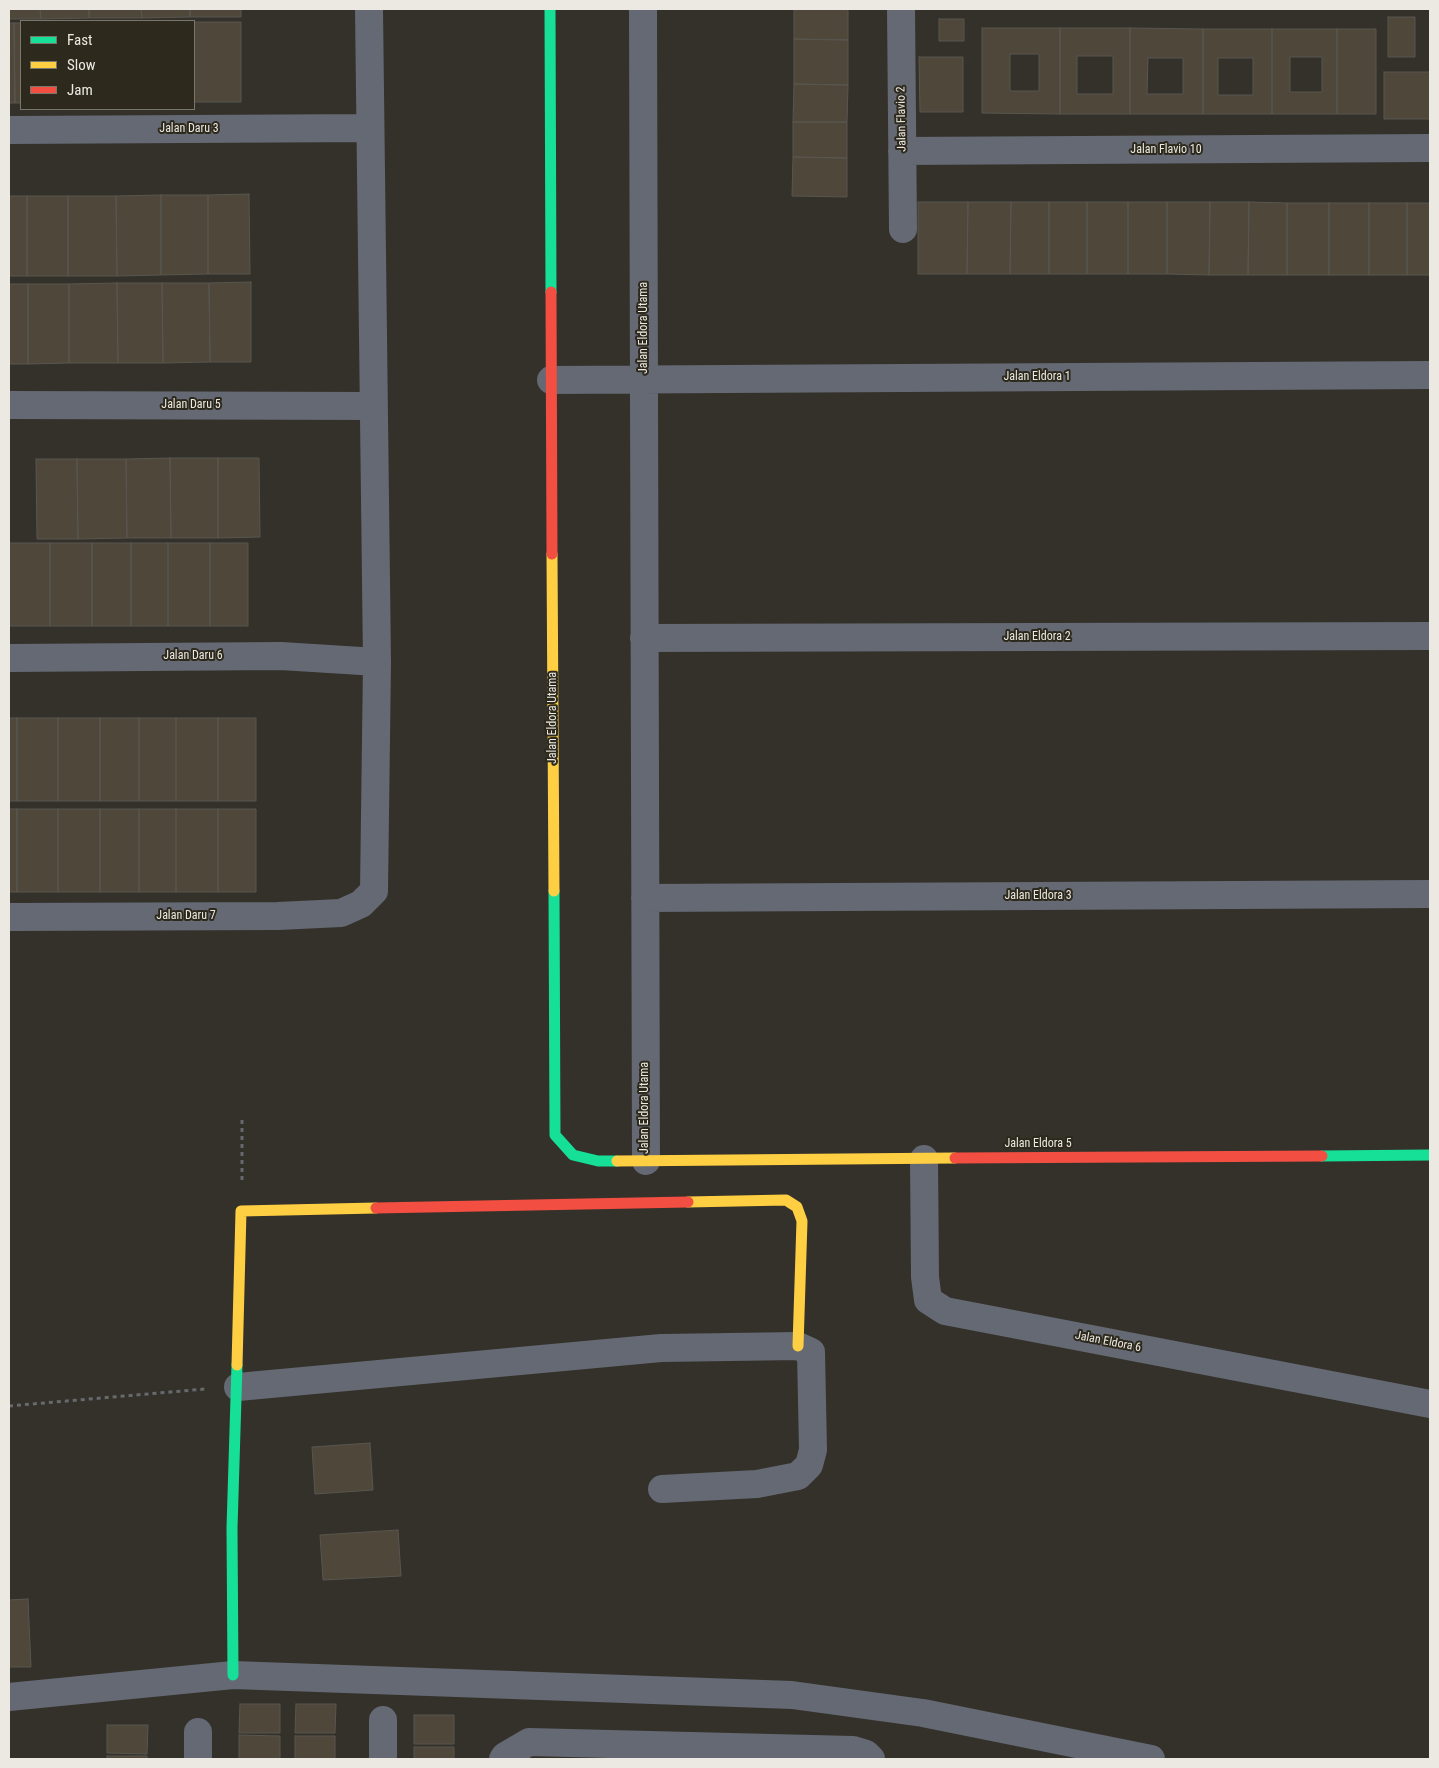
<!DOCTYPE html>
<html>
<head>
<meta charset="utf-8">
<style>
	body { margin:0 }
	#map { position:relative; width:1439px; height:1768px; overflow:hidden; background:#34312a; font-family:"Roboto Condensed",sans-serif }
	canvas { display:block }
	.frame { position:absolute; inset:0; border:10px solid #ebe9e1; pointer-events:none }
	.legend { position:absolute; left:20px; top:20px; width:175px; height:90px; box-sizing:border-box; background:#2d291d; border:1px solid #79766b; margin:0; padding:6px 9px; list-style:none; font-size:15px; color:#ebe9e1 }
	.legend li { display:flex; align-items:center; gap:10px; height:25px }
	.legend b { width:25px; border:1px solid #79766b }
</style>
</head>
<body>
<div id="map">
<canvas width="1439" height="1768"></canvas>
<div class="frame"></div>
<ul class="legend">
<li><b style="height:6px;background:#16e098"></b>Fast</li>
<li><b style="height:6px;background:#ffcf43"></b>Slow</li>
<li><b style="height:6px;background:#f24e42"></b>Jam</li>
</ul>
</div>
<script>
const ctx = document.querySelector('canvas').getContext('2d');
ctx.lineJoin = 'round';
function paint(path, color) { ctx.fillStyle = color; ctx.fill(path, 'evenodd'); }
const shape = rows => new Path2D(rows.map(r => 'M' + r).join(''));
function trace(path, color, width, dash) { ctx.strokeStyle = color; ctx.lineWidth = width; ctx.lineCap = dash ? 'butt' : 'round'; ctx.setLineDash(dash || []); ctx.stroke(path); }
function label(font, color, halo, rows, align = 'center') {
  ctx.font = font + ' "Roboto Condensed",sans-serif'; ctx.lineWidth = 4; ctx.setLineDash([]); ctx.textBaseline = 'middle'; ctx.strokeStyle = halo; ctx.fillStyle = color; for (const [text, x, y, turn = 0] of rows) {
    ctx.save(); ctx.translate(x, y); ctx.rotate((+turn || 0) * Math.PI / 180); ctx.textAlign = isNaN(turn) ? turn : align; if (halo) ctx.strokeText(text, 0, 0); ctx.fillText(text, 0, 0); ctx.restore();
  }
}
const building = shape([
	[9,9,40,9,41,19,9,19,9,9],
	[40,9,89,9,89,18,41,19,40,9],
	[89,9,141,9,142,18,89,18,89,9],
	[141,9,190,9,190,17,142,18,141,9],
	[190,9,241,9,241,17,190,17,190,9],
	[794,9,848,9,848,40,794,39,794,9],
	[1388,17,1415,17,1415,57,1388,57,1388,17],
	[939,19,964,19,964,41,939,41,939,19],
	[194,22,241,22,241,102,194,102,194,22],
	[9,23,14,23,15,103,9,103,9,23],
	[14,23,21,23,21,103,15,103,14,23],
	[982,28,1060,28,1060,114,982,113,982,28],
	[1010,54,1039,54,1039,91,1010,91,1010,54],
	[1060,28,1130,28,1130,114,1060,114,1060,28],
	[1077,56,1113,56,1113,94,1077,94,1077,56],
	[1130,28,1203,29,1203,114,1130,114,1130,28],
	[1148,58,1183,58,1183,94,1147,94,1148,58],
	[1203,29,1272,29,1272,114,1203,114,1203,29],
	[1218,58,1253,58,1253,95,1218,95,1218,58],
	[1272,29,1337,29,1337,114,1272,114,1272,29],
	[1290,57,1322,57,1322,92,1290,92,1290,57],
	[1337,29,1376,29,1376,114,1337,114,1337,29],
	[794,39,848,40,848,85,794,84,794,39],
	[919,57,963,57,963,112,920,112,919,57],
	[1384,72,1430,72,1430,119,1384,119,1384,72],
	[794,84,848,85,847,122,793,122,794,84],
	[793,122,847,122,847,158,793,157,793,122],
	[793,157,847,158,847,197,792,196,793,157],
	[249,194,250,274,208,274,208,195,249,194],
	[161,195,208,195,208,274,161,275,161,195],
	[161,195,161,275,117,276,116,196,161,195],
	[9,196,27,196,27,276,9,276,9,196],
	[27,196,68,196,68,276,27,276,27,196],
	[68,196,116,196,117,276,68,276,68,196],
	[918,202,968,202,967,274,918,274,918,202],
	[968,202,1011,202,1010,274,967,274,968,202],
	[1011,202,1049,202,1049,274,1010,274,1011,202],
	[1049,202,1087,202,1087,274,1049,274,1049,202],
	[1087,202,1128,202,1128,274,1087,274,1087,202],
	[1128,202,1167,202,1167,274,1128,274,1128,202],
	[1167,202,1210,202,1209,275,1167,274,1167,202],
	[1210,202,1249,202,1248,275,1209,275,1210,202],
	[1249,202,1287,203,1287,275,1248,275,1249,202],
	[1287,203,1329,203,1329,275,1287,275,1287,203],
	[1329,203,1369,203,1369,275,1329,275,1329,203],
	[1369,203,1407,203,1407,275,1369,275,1369,203],
	[1407,203,1430,203,1430,275,1407,275,1407,203],
	[251,282,251,362,210,362,209,283,251,282],
	[117,283,162,283,163,363,118,363,117,283],
	[117,283,118,363,69,363,69,284,117,283],
	[162,283,209,283,210,362,163,363,162,283],
	[9,284,28,284,28,364,9,364,9,284],
	[28,284,69,284,69,363,28,364,28,284],
	[170,458,218,458,218,538,171,538,170,458],
	[170,458,171,538,127,538,126,459,170,458],
	[218,458,259,458,260,537,218,538,218,458],
	[36,459,77,459,78,539,37,539,36,459],
	[77,459,126,459,127,538,78,539,77,459],
	[9,543,50,543,50,626,9,626,9,543],
	[50,543,92,543,92,626,50,626,50,543],
	[92,543,131,543,131,626,92,626,92,543],
	[131,543,168,543,168,626,131,626,131,543],
	[168,543,210,543,210,626,168,626,168,543],
	[210,543,248,543,248,626,210,626,210,543],
	[9,718,17,718,17,801,9,801,9,718],
	[17,718,58,718,58,801,17,801,17,718],
	[58,718,100,718,100,801,58,801,58,718],
	[100,718,139,718,139,801,100,801,100,718],
	[139,718,176,718,176,801,139,801,139,718],
	[176,718,218,718,218,801,176,801,176,718],
	[218,718,256,718,256,801,218,801,218,718],
	[9,809,17,809,17,892,9,892,9,809],
	[17,809,58,809,58,892,17,892,17,809],
	[58,809,100,809,100,892,58,892,58,809],
	[100,809,139,809,139,892,100,892,100,809],
	[139,809,176,809,176,892,139,892,139,809],
	[176,809,218,809,218,892,176,892,176,809],
	[218,809,256,809,256,892,218,892,218,809],
	[370,1443,373,1490,315,1494,312,1447,370,1443],
	[398,1530,401,1576,323,1580,320,1535,398,1530],
	[28,1599,31,1667,9,1667,9,1600,28,1599],
	[240,1704,280,1704,280,1733,239,1733,240,1704],
	[296,1704,336,1704,335,1733,295,1733,296,1704],
	[414,1715,454,1715,454,1744,414,1744,414,1715],
	[107,1725,148,1725,147,1754,107,1753,107,1725],
	[239,1735,280,1736,280,1759,239,1759,239,1735],
	[295,1736,335,1736,335,1759,295,1759,295,1736],
	[414,1747,454,1747,454,1759,414,1759,414,1747],
	[107,1756,147,1756,147,1759,107,1759,107,1756]
]);
paint(building, '#4e473a');
trace(building, '#595651', 1);
trace(shape([
	[242,1180,242,1116],
	[9,1406,205,1389]
]), '#66696d', 3, [4, 4]);
trace(shape([
	[643,9,646,1161],
	[901,9,903,229],
	[9,130,370,128],
	[902,151,1430,148],
	[551,380,1430,375],
	[9,405,372,406],
	[644,638,1430,636],
	[9,658,281,656,377,662],
	[645,898,1430,894],
	[9,917,278,916,341,913,361,904,374,891,377,662,369,9],
	[924,1159,925,1277,928,1300,945,1311,1430,1404],
	[238,1387,661,1348,798,1346,811,1352,813,1450,809,1465,798,1476,757,1484,662,1489],
	[9,1697,233,1675,792,1695,923,1713,1151,1759],
	[383,1720,383,1759],
	[198,1759,198,1732],
	[503,1759,505,1756,529,1742,853,1750,866,1754,871,1759]
]), '#646973', 28);
trace(shape([
	[550,9,551,292],
	[554,891,555,1135,573,1155,598,1161,617,1161],
	[1322,1156,1430,1155],
	[233,1675,232,1528,237,1365]
]), '#16e098', 11);
trace(shape([
	[552,554,554,891],
	[617,1161,955,1158],
	[688,1202,786,1200,797,1207,802,1221,798,1346],
	[237,1365,241,1211,376,1208]
]), '#ffcf43', 11);
trace(shape([
	[551,292,552,554],
	[955,1158,1322,1156],
	[376,1208,688,1202]
]), '#f24e42', 11);
label('12px', '#ebe9e1', '#2d291d', [
	["Jalan Flavio 2",902,119,-91],
	["Jalan Daru 3",189,129],
	["Jalan Flavio 10",1166,150],
	["Jalan Eldora Utama",644,328,-90],
	["Jalan Eldora 1",1037,377],
	["Jalan Daru 5",191,405],
	["Jalan Eldora 2",1037,637],
	["Jalan Daru 6",193,656],
	["Jalan Eldora Utama",553,718,-90],
	["Jalan Eldora 3",1038,896],
	["Jalan Daru 7",186,916],
	["Jalan Eldora Utama",645,1108,-90],
	["Jalan Eldora 5",1038,1144],
	["Jalan Eldora 6",1108,1342,11]
]);
</script>
</body>
</html>
